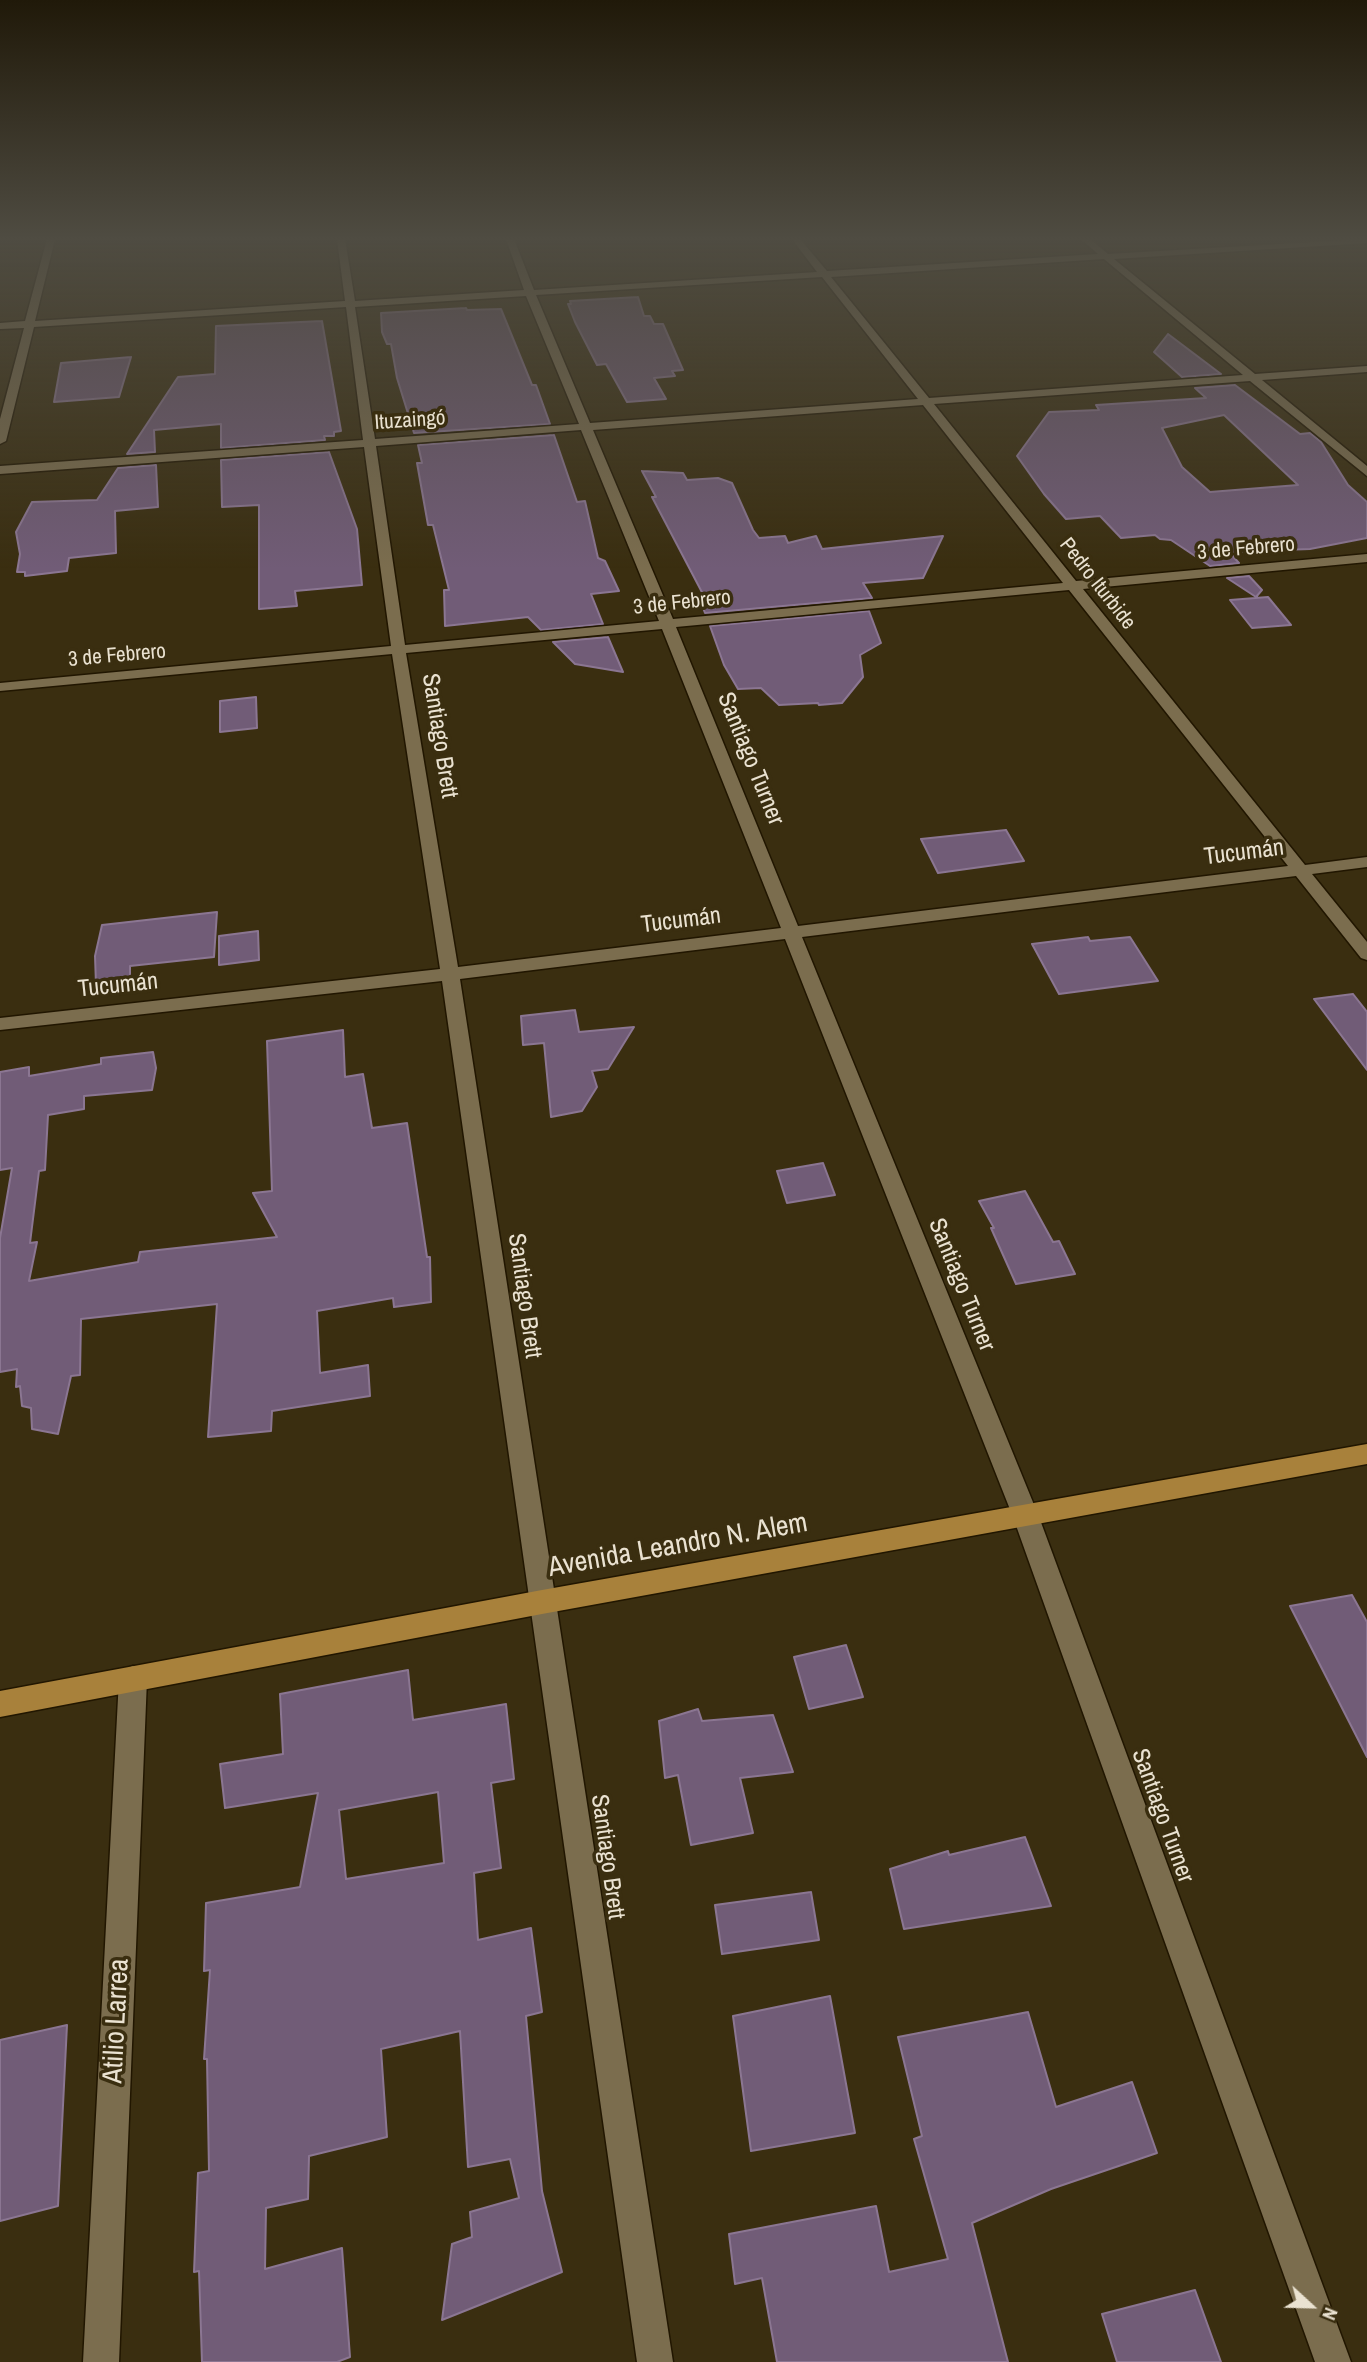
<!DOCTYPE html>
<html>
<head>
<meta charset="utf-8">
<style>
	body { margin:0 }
	#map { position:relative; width:1367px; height:2362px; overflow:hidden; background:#3a2e10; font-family:"Archivo Narrow",sans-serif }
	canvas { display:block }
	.north { position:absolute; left:1276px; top:2271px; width:70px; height:70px; -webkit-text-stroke:5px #3a2e10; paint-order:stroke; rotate:112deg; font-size:19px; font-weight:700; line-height:28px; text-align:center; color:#eae2d1 }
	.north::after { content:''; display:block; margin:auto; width:24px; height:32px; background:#eae2d1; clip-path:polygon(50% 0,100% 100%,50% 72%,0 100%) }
</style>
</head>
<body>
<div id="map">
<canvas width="1367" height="2362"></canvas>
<div class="north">N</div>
</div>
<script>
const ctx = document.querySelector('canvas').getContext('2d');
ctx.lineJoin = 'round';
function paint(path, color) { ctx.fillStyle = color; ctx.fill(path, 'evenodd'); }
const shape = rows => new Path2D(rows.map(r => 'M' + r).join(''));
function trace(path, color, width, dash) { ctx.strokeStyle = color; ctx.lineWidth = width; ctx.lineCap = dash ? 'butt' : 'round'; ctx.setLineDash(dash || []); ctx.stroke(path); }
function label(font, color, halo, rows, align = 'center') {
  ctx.font = font + ' "Archivo Narrow",sans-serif'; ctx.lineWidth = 7; ctx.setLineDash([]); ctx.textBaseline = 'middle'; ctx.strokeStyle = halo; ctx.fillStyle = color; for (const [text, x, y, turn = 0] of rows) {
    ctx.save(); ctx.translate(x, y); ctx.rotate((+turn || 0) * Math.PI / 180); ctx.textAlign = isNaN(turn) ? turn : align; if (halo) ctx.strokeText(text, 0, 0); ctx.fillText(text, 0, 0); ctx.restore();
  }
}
const building = shape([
	[638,297,644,316,650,316,654,324,663,324,683,370,672,371,675,376,654,378,666,399,627,402,606,364,597,365,575,322,568,304,571,304,570,301,638,297],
	[466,308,467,310,501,309,532,385,536,385,550,424,414,433,397,378,391,344,387,344,382,332,381,313,466,308],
	[322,321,341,431,334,432,334,436,324,436,325,440,221,448,221,424,154,430,155,452,127,454,178,377,215,374,216,326,322,321],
	[1168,334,1221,374,1182,377,1154,352,1168,334],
	[131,357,119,397,54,402,61,363,131,357],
	[1235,385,1300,434,1310,433,1321,442,1348,485,1367,502,1367,538,1310,549,1229,552,1239,563,1210,566,1171,540,1160,539,1155,535,1121,538,1100,516,1066,519,1044,494,1017,456,1049,412,1099,410,1096,405,1206,398,1195,388,1235,385],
	[1224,415,1298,485,1210,492,1182,467,1162,428,1224,415],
	[554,435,577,502,585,501,598,558,605,561,619,591,591,594,603,624,541,630,528,617,445,626,444,590,449,590,433,525,428,525,417,463,422,463,418,445,554,435],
	[329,452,357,529,362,585,295,591,297,606,259,609,259,505,222,507,221,460,329,452],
	[156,465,158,507,115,511,116,553,69,558,67,571,25,576,25,572,17,572,20,554,16,532,32,502,97,500,118,468,156,465],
	[642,471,683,473,687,480,718,478,732,483,753,530,759,538,785,536,788,543,816,536,822,549,943,536,923,578,863,583,872,598,705,613,699,597,706,600,652,497,656,497,642,471],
	[1249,576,1262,590,1256,597,1227,578,1249,576],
	[1268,597,1291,625,1252,628,1230,600,1268,597],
	[869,611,881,643,860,655,863,677,842,703,819,705,818,703,779,705,761,688,738,689,724,665,710,626,869,611],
	[608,637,623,672,575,664,553,642,608,637],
	[256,697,257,728,220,732,220,701,256,697],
	[1006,830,1024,861,938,873,921,839,1006,830],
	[217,912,214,957,130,966,130,980,96,985,95,956,102,925,217,912],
	[258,931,259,960,219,965,219,936,258,931],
	[1088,937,1090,941,1130,937,1158,981,1059,994,1032,944,1088,937],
	[1353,994,1367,1012,1367,1070,1314,999,1353,994],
	[575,1010,579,1032,634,1027,608,1069,592,1071,597,1087,582,1111,551,1117,544,1043,523,1045,521,1016,575,1010],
	[343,1030,345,1077,363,1074,372,1128,407,1123,427,1257,430,1257,431,1302,394,1307,393,1298,317,1311,320,1373,368,1365,370,1396,272,1411,271,1431,208,1437,217,1304,81,1319,80,1375,71,1376,58,1434,32,1429,31,1408,22,1406,20,1386,16,1387,17,1369,0,1372,0,1238,12,1168,0,1170,0,1072,29,1067,29,1076,101,1064,101,1058,153,1052,156,1068,152,1090,84,1096,84,1109,48,1115,45,1170,39,1171,30,1243,37,1242,29,1281,138,1262,140,1252,277,1237,253,1193,272,1191,267,1041,343,1030],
	[823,1163,835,1195,787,1203,777,1171,823,1163],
	[1025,1191,1053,1242,1059,1241,1075,1274,1016,1284,991,1228,994,1228,979,1201,1025,1191],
	[1352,1595,1367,1622,1367,1757,1290,1606,1352,1595],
	[846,1645,863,1697,809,1709,794,1657,846,1645],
	[408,1670,413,1720,506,1704,514,1779,491,1783,501,1868,474,1873,478,1940,531,1928,542,2012,526,2016,542,2191,562,2272,442,2320,452,2244,472,2237,470,2212,519,2198,510,2159,468,2167,460,2031,381,2049,387,2137,309,2156,308,2199,266,2208,265,2269,342,2248,350,2357,337,2362,202,2362,199,2271,194,2272,198,2173,209,2171,207,2059,204,2059,210,1970,204,1971,206,1903,300,1887,318,1793,225,1808,220,1764,283,1754,280,1694,408,1670],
	[438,1792,444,1863,346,1879,339,1810,438,1792],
	[698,1709,702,1721,773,1715,793,1772,740,1778,753,1833,691,1845,678,1775,665,1778,659,1721,698,1709],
	[1025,1837,1051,1906,904,1929,890,1869,948,1851,949,1855,1025,1837],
	[811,1892,819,1940,722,1954,715,1905,811,1892],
	[830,1996,855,2133,751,2151,733,2016,830,1996],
	[1028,2012,1056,2107,1132,2082,1157,2153,1051,2189,972,2223,1008,2362,777,2362,762,2278,735,2284,729,2234,876,2206,889,2272,948,2259,914,2139,922,2136,898,2037,1028,2012],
	[67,2025,58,2206,0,2221,0,2040,67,2025],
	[1195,2290,1221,2362,1117,2362,1102,2314,1195,2290]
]);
paint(building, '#715c77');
trace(building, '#8b7692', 2);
const minor = shape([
	[47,239,55,239,35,321,345,301,337,239,345,239,355,301,524,290,506,239,514,239,534,290,817,272,792,239,800,239,827,271,1098,254,1081,239,1090,239,1108,254,1367,239,1367,243,1114,259,1255,374,1367,366,1367,372,1262,380,1367,466,1367,476,1250,381,934,404,1076,581,1367,554,1367,562,1083,589,1305,865,1367,857,1367,867,1312,874,1367,942,1367,960,1361,958,1296,876,802,937,1039,1517,1351,2362,1315,2362,1013,1517,785,939,460,979,673,2362,637,2362,442,981,0,1030,0,1018,440,969,392,654,0,691,0,683,391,646,364,447,0,474,0,466,363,440,346,307,34,327,6,441,0,444,0,419,24,328,0,329,0,323,25,321,47,239],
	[1104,259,1243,375,929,398,831,277,1104,259],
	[822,277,918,399,590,423,536,295,822,277],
	[526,296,579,424,375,439,355,307,526,296],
	[923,405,1063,583,673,619,593,430,923,405],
	[581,430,659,621,405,645,376,446,581,430],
	[1069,590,1288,866,798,926,676,627,1069,590],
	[662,629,781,928,458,967,406,653,662,629],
	[133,1666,143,1670,147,1679,119,2362,83,2362,119,1679,123,1670,133,1666]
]);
const major = shape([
	[1367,1444,1367,1464,542,1614,0,1717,0,1691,542,1590,1367,1444]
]);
trace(minor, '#211600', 3);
trace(major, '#211600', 3);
paint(minor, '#7b6d4e');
paint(major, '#a8813b');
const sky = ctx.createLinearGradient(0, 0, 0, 569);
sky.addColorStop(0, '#201909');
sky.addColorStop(0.42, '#4f4c42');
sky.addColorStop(1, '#4f4c4200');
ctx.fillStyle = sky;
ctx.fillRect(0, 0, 1367, 569);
label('21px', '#eae2d1', '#3a2e10', [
	["Ituzaingó",410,421,-4],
	["3 de Febrero",1246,549,-5],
	["Pedro Iturbide",1097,584,52],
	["3 de Febrero",682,603,-6],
	["3 de Febrero",117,656,-5]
]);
label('24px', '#eae2d1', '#3a2e10', [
	["Santiago Brett",439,736,81],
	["Santiago Turner",750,759,68],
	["Tucumán",1244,853,-7],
	["Tucumán",681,921,-7],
	["Tucumán",118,986,-6],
	["Santiago Turner",961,1285,68],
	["Santiago Brett",524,1296,82],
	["Santiago Turner",1162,1816,70],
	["Santiago Brett",607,1857,82]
]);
label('28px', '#eae2d1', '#3a2e10', [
	["Avenida Leandro N. Alem",678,1546,-10],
	["Atilio Larrea",117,2021,-87]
]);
</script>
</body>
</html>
